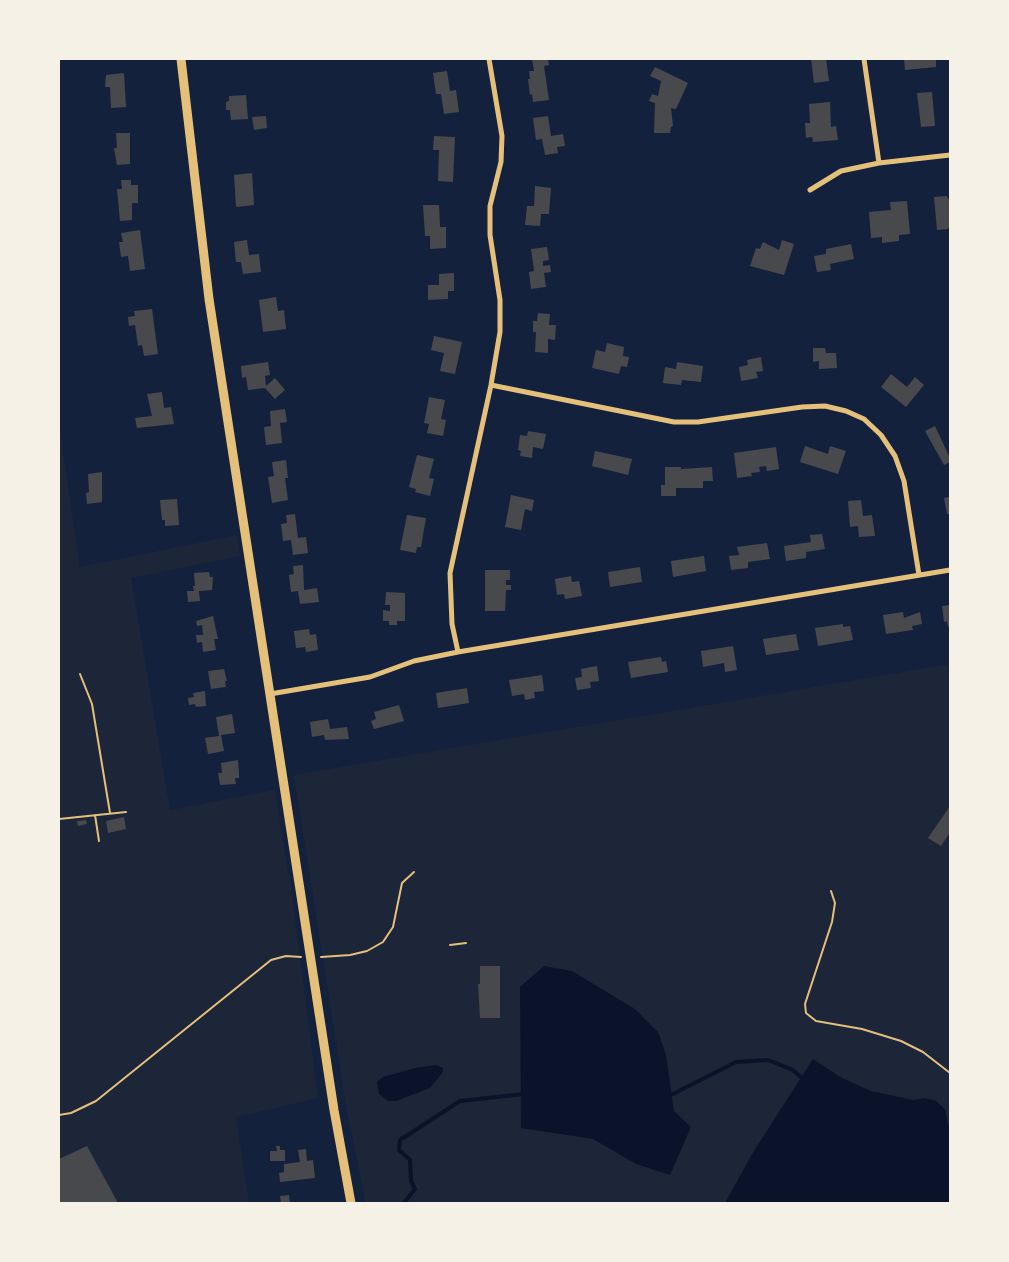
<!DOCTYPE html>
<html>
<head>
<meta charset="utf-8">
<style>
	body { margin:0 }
	#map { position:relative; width:1009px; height:1262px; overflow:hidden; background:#14213d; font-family:"Nunito Sans",sans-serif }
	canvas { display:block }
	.frame { position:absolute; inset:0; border:60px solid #f6f1e7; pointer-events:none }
</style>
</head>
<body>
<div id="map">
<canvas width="1009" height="1262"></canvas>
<div class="frame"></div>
</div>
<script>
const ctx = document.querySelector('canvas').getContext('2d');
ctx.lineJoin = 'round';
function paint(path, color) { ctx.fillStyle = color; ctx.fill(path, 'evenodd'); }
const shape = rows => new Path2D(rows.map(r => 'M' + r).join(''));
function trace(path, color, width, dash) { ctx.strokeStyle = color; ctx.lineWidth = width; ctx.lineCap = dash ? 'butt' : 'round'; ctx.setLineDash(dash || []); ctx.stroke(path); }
paint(shape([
	[59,425,80,567,237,535,240,556,131,578,170,810,275,790,293,902,318,1098,236,1117,249,1203,59,1203],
	[950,664,950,1203,366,1203,347,1111,294,775]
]), '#1d2539');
paint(shape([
	[544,966,572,971,635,1009,658,1032,666,1055,674,1111,691,1127,670,1175,636,1164,593,1139,521,1128,520,987],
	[813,1059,842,1078,871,1091,913,1100,925,1098,936,1101,945,1109,950,1132,950,1203,725,1203,752,1154],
	[436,1065,443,1068,443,1072,430,1088,396,1101,388,1101,379,1094,377,1082,383,1077,415,1068]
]), '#0b132b');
trace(shape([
	[666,1095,671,1095,736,1062,768,1060,793,1070,805,1081],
	[404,1203,415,1189,411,1181,410,1160,399,1150,400,1140,460,1101,524,1094]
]), '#0b132b', 4);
paint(shape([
	[532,59,548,59,549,65,544,66,549,100,533,102,532,94,530,95,528,79,530,79,529,71,534,71],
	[811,59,826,59,829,81,814,83],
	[904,59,936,59,936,67,905,70],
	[655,67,688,83,676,109,671,108,673,126,671,127,670,133,654,133,655,103,649,101,652,94,658,96,661,81,650,76],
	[447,71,450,91,456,90,459,112,444,114,441,94,436,94,433,73],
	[124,73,126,107,111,108,110,87,105,87,106,75],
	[932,92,935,126,921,127,917,93],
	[246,95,248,119,231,120,230,110,226,110,226,102,229,101,229,96],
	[830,102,831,127,836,126,838,140,813,142,812,137,806,138,805,123,810,123,809,104],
	[266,116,267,128,254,130,252,117],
	[548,116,551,136,563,134,565,146,557,147,558,153,545,155,542,139,536,140,533,118],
	[116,133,130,133,130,164,117,165,114,148,117,148],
	[434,136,455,137,453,182,438,181,439,150,433,150],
	[252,173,254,205,236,207,234,175],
	[121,180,131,180,131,185,138,185,138,203,132,203,132,220,120,221,117,189,122,189],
	[535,186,551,188,549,214,541,214,540,226,525,225,527,206,534,206],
	[947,196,948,199,950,199,950,226,948,229,937,230,934,197],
	[907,201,910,234,899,235,899,241,882,243,882,237,871,238,869,212,891,210,890,202],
	[423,205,439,205,440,227,446,227,446,248,430,249,430,236,425,236],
	[140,230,145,269,130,271,128,256,121,257,119,242,123,242,121,233],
	[247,240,249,255,259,254,261,272,243,274,241,262,236,262,234,242],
	[782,240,794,244,784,275,750,266,756,248,760,249,763,242,779,250],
	[851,244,854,259,830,264,831,270,817,272,814,256,826,254,826,249],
	[547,247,549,260,543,261,543,266,550,265,551,272,544,273,546,287,531,289,529,272,534,271,531,249],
	[454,273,454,291,448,291,448,299,428,300,428,285,439,285,439,274],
	[276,297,278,311,284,310,286,329,263,332,259,300],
	[152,309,158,354,144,356,142,345,138,346,135,325,129,326,128,317,135,316,134,311],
	[538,313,550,314,549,325,556,325,555,340,548,339,548,353,535,352,536,332,533,332,533,321,537,321],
	[434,336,462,342,455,374,440,371,444,353,431,350],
	[607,343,624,347,623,356,629,357,627,367,621,366,619,374,592,368,596,350,605,352],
	[813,348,825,348,826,353,836,353,837,368,819,369,819,361,813,362],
	[761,357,763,371,756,372,758,378,741,381,739,367,748,365,747,360],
	[268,362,270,375,265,376,266,386,275,378,285,390,275,399,265,388,248,390,246,377,242,378,241,366],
	[677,362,703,366,701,382,682,380,681,385,663,383,665,367,676,369],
	[891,374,907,387,915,377,924,385,906,407,881,387],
	[162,392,164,408,171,407,174,424,137,428,135,418,152,416,147,394],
	[429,397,445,400,441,419,446,420,443,436,427,433,429,424,424,423],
	[285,409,287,422,280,423,282,443,266,445,264,427,271,426,270,411],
	[935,426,950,458,950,462,944,465,925,431],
	[528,431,546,434,543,449,533,447,532,458,520,456,521,451,518,450,520,435,527,436],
	[805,446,828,454,830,446,846,451,838,474,800,462],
	[776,447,779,469,767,471,766,466,759,467,760,472,751,473,752,476,737,478,734,453],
	[595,451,632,459,628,475,592,466],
	[417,455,434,459,429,478,434,479,430,496,415,492,416,489,409,487],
	[286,460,288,478,285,478,288,500,272,503,268,477,274,476,272,462],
	[665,467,681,467,681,469,712,467,713,481,703,481,703,488,676,488,676,496,661,496,661,485,665,485],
	[102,472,102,502,87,504,86,493,89,492,88,474],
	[511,495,534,500,532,511,525,509,521,530,505,527],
	[950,497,950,514,947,514,944,498],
	[177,499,179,525,165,526,165,520,162,520,160,500],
	[861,500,863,516,872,515,875,536,859,537,858,526,850,527,848,501],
	[295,514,298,538,306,537,308,553,293,555,291,540,283,541,281,524,287,523,286,515],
	[407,515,426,518,421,547,417,547,416,553,400,550],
	[822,534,825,549,806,552,806,558,786,561,784,546,811,542,810,535],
	[767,543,770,559,748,562,748,568,731,570,729,556,739,555,737,547],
	[704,556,706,571,673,577,671,561],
	[303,565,304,590,317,588,319,602,300,604,298,591,291,592,289,575,294,574,293,566],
	[640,567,642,582,610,587,608,572],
	[485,570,510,570,510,580,506,580,506,585,511,585,511,590,506,590,505,611,485,611],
	[209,572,210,577,213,577,212,590,199,591,200,601,188,602,187,591,194,591,193,586,195,586,194,573],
	[571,576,572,582,579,581,582,596,565,599,564,594,557,595,555,579],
	[386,592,405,593,405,621,397,621,397,625,389,625,389,621,383,621,383,610,390,611,390,605,385,605],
	[950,605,950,626,948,627,947,621,944,622,942,606],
	[903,612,904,618,920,612,922,624,912,626,913,630,886,634,883,615],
	[213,616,218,639,214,639,216,650,203,652,202,642,197,643,196,635,203,635,202,625,197,626,196,621],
	[843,624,843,627,850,626,853,640,818,646,815,628],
	[309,629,310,635,316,634,318,650,306,652,305,647,296,648,294,631],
	[796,634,799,650,766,655,763,639],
	[733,646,737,670,725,672,724,663,703,667,701,651],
	[661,657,662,662,666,661,668,672,631,678,628,662],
	[597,666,599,681,590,682,591,688,577,690,575,678,582,677,581,669],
	[224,669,227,681,225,681,226,687,211,689,208,671],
	[542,675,544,691,534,692,535,698,525,700,524,694,512,696,509,680],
	[467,688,469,703,438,708,436,693],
	[205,691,206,706,196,707,195,704,189,705,188,698,194,697,193,693],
	[399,705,404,721,374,729,371,721,376,719,374,712],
	[232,714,235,733,221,735,224,751,208,754,205,738,219,736,216,717],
	[328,719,330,729,347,727,349,739,325,740,324,735,312,737,310,722],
	[238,760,239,773,239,778,235,778,236,784,220,785,218,773,222,773,221,763],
	[950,806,950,832,941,846,928,838],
	[124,817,126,829,108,833,106,821],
	[86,820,87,824,78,826,77,821],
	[480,966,500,966,500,1018,480,1018,478,984,480,984],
	[87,1146,118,1203,59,1203,59,1159],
	[276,1146,280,1146,280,1150,285,1150,285,1161,270,1161,270,1151,277,1151],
	[306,1149,307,1161,313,1160,315,1178,280,1182,279,1173,284,1172,284,1164,300,1162,298,1150],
	[289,1195,290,1203,281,1203,280,1196]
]), '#48494c');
trace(shape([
	[80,674,92,704,110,813],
	[95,815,99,841],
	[59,819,126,812],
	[831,891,835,903,832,922,805,1004,806,1013,816,1021,862,1029,901,1041,923,1052,950,1073],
	[450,945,466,943],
	[321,957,350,955,367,951,383,942,393,927,402,883,414,872],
	[59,1115,71,1113,96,1101,271,960,286,956,301,957]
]), '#e5c07b', 2);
trace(shape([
	[864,59,879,163],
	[810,190,841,171,879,163,950,155],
	[491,385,674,422,698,422,802,407,825,406,846,411,864,419,881,435,895,456,904,481,919,575],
	[458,652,452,624,450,573,491,385,500,332,500,300,490,235,490,206,501,162,502,136,489,59],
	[270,694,370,677,414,661,458,652,950,570]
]), '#e5c07b', 5);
trace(shape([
	[181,59,209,299,334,1110,351,1203]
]), '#e5c07b', 9);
</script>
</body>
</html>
